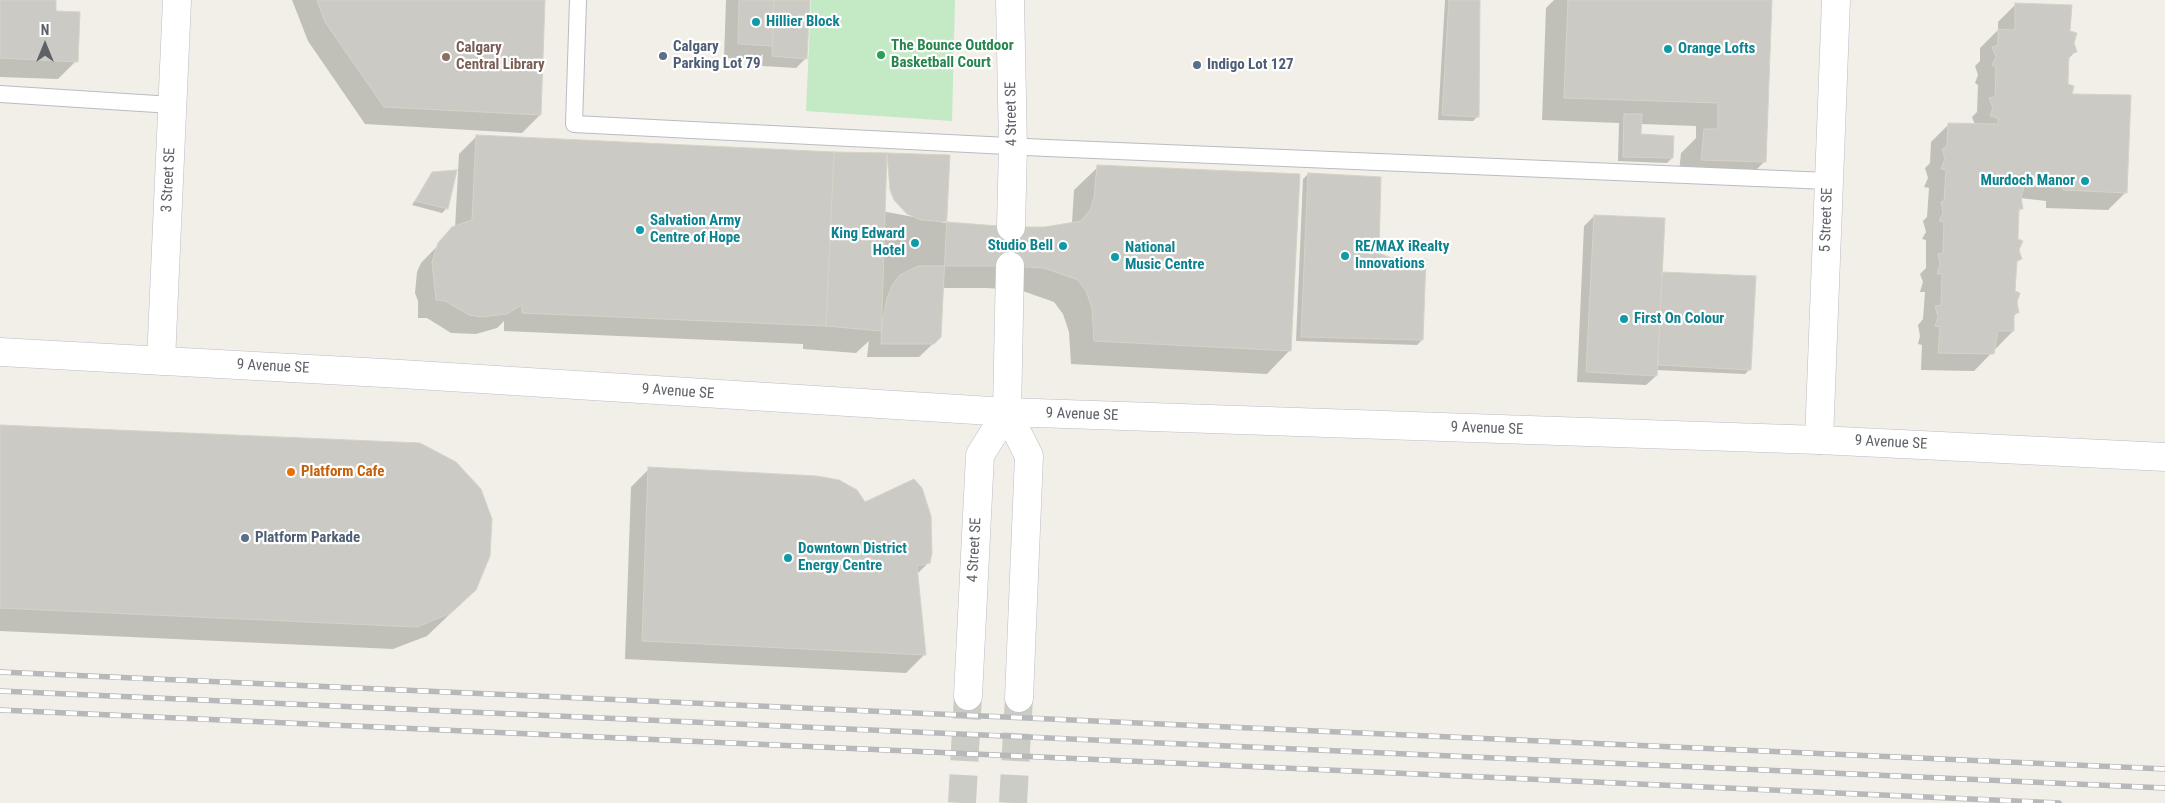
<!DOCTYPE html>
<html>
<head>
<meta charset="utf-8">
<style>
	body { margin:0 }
	#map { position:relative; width:2165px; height:803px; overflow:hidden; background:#f1efe7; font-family:"Roboto Condensed",sans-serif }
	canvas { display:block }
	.north { position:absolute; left:20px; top:20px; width:50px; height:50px; -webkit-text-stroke:4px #fff; paint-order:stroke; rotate:0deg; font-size:14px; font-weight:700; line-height:20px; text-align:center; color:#5e6268 }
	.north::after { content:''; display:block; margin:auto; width:18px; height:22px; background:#5e6268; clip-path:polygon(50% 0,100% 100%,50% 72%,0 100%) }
</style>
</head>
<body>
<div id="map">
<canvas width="2165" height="803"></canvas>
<div class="north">N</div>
</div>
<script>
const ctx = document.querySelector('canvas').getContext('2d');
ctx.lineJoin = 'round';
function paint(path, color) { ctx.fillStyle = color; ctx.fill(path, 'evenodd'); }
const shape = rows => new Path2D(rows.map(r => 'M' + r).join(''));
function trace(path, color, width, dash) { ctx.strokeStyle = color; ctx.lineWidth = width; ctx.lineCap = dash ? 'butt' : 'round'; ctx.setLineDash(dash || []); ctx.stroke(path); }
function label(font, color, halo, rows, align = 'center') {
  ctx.font = font + ' "Roboto Condensed",sans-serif'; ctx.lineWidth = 4.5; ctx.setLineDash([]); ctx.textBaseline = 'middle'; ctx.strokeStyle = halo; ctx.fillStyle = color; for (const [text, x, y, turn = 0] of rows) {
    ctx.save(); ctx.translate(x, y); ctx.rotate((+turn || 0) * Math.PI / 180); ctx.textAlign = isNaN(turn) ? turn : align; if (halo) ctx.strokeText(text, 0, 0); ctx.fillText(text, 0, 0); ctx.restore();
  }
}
paint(shape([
	[811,0,955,0,952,121,806,111]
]), '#c3e9c5');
paint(shape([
	[0,0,55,0,54,12,76,61,58,79,0,77],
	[292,0,543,0,540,115,522,133,365,124,308,41],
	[726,0,809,0,806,58,796,68,762,66,763,54,756,60,724,58],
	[1445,0,1479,0,1478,116,1473,121,1438,120],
	[1554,0,1771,0,1764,162,1741,185,1678,182,1681,153,1696,138,1696,126,1641,124,1640,136,1672,158,1667,163,1618,161,1619,123,1542,120,1546,8],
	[2016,4,2069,32,2076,51,2068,59,2067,85,2070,96,2126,192,2108,210,2046,208,2046,201,2020,198,2022,208,2018,212,2018,250,2020,259,2016,263,2014,292,2017,313,2013,317,2013,331,1974,371,1921,370,1922,345,1918,344,1920,336,1918,325,1923,319,1925,292,1920,292,1923,282,1920,274,1926,268,1926,240,1922,239,1926,232,1923,221,1927,217,1929,188,1924,187,1928,178,1925,168,1930,163,1931,142,1949,124,1975,125,1972,117,1977,112,1978,85,1975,83,1978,75,1975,66,1980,61,1980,48,1998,30,1998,22],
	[477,136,946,223,1045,228,1072,223,1074,190,1098,167,1290,350,1267,374,1071,364,1069,332,1063,314,1054,302,1020,290,986,288,942,288,940,337,919,357,867,357,869,341,856,353,803,349,803,344,504,331,504,321,497,328,476,334,451,333,427,318,418,318,418,301,415,293,417,272,421,263,455,228,459,154],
	[433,173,447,208,442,213,412,205],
	[1308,174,1378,254,1422,340,1417,345,1296,341,1303,179],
	[1594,216,1661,273,1750,369,1745,374,1656,370,1656,376,1646,385,1577,382,1584,226],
	[0,427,475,590,427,636,393,649,0,631],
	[649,469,865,504,928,563,917,574,924,655,906,673,625,659,631,487]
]), '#0003');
const building = shape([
	[0,0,56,0,56,11,80,12,78,62,0,58,0,0],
	[317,0,545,0,541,115,384,107,325,22,317,0],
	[739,0,774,0,772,46,738,44,739,0],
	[774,0,810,0,807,59,772,56,774,0],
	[1449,0,1480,0,1479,117,1442,115,1449,0],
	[1568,0,1772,0,1766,162,1701,160,1704,129,1718,129,1718,103,1564,98,1568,0],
	[2015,3,2072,5,2070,31,2077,33,2074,43,2077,52,2069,54,2068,84,2074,86,2072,94,2131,95,2127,193,2063,190,2063,184,2020,178,2020,186,2024,188,2021,197,2023,209,2019,209,2018,239,2023,241,2019,250,2022,259,2017,261,2015,291,2020,293,2017,302,2019,313,2014,313,2014,331,1998,331,1994,354,1938,353,1940,327,1935,326,1938,317,1935,306,1941,305,1942,274,1937,274,1940,264,1938,254,1943,253,1944,222,1939,221,1943,213,1941,202,1944,201,1946,170,1941,169,1945,159,1942,149,1947,146,1948,123,1998,124,1998,118,1990,116,1993,108,1989,98,1995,97,1996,67,1992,65,1996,57,1992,47,1998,45,1998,29,2015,30,2015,3],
	[1624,114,1642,114,1641,134,1674,136,1673,158,1623,157,1624,114],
	[476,135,834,152,826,326,522,313,522,305,507,314,481,317,469,315,445,301,436,300,432,262,438,243,452,227,472,220,476,135],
	[834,152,887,153,890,190,894,200,907,214,921,220,1011,227,1045,227,1081,221,1090,210,1094,198,1097,165,1300,174,1291,351,1094,341,1092,308,1086,291,1078,280,1044,268,1010,266,918,266,900,275,893,284,887,298,881,331,826,326,834,152],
	[887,153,950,155,941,337,934,344,881,344,887,153],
	[457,170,448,209,415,201,432,172,457,170],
	[1308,173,1381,177,1379,253,1391,258,1426,259,1423,340,1301,337,1308,173],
	[1594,215,1665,218,1657,376,1586,372,1594,215],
	[1662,272,1756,276,1751,370,1658,365,1662,272],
	[0,425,420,443,456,462,481,489,492,519,490,556,476,590,451,613,417,627,0,608,0,425],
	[648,467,817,476,839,480,857,490,865,502,914,479,922,488,931,516,932,553,930,563,917,566,926,655,642,641,648,467]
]);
paint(building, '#cccac4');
trace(building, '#d6d2c5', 1);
trace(shape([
	[1010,266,1011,227],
	[962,803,968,696],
	[1013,803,1019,698]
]), '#ccccc7', 28, [28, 14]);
const lane = shape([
	[578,0,574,124,1047,148,1828,181],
	[0,94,172,105]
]);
const street = shape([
	[1819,440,1836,0]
]);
const secondary = shape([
	[1010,0,1013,147,1011,227],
	[1010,266,1007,412,1029,456,1019,698],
	[0,352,401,374,1007,412,1819,440,2165,457],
	[161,361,177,0],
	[968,696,980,455,1007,412]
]);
trace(lane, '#b9bcc1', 18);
trace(street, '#b9bcc1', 29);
trace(secondary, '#babdc3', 29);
trace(lane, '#fff', 16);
trace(street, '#fff', 28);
trace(secondary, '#fff', 28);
const rail = shape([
	[0,672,2165,769],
	[0,691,2165,788],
	[0,710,2059,803]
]);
trace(rail, '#b7b8b9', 5.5);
trace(rail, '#fff', 4, [11]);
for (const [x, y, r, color] of [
	[756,22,5,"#0f9aa8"],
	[1668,49,5,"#0f9aa8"],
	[881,55,5,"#2e9e5b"],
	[663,56,5,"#5c6f8a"],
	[446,57,5,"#8d6e63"],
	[1197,65,5,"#5c6f8a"],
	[2085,181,5,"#0f9aa8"],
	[640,230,5,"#0f9aa8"],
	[915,243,5,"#0f9aa8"],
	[1063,246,5,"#0f9aa8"],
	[1345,256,5,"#0f9aa8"],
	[1115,257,5,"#0f9aa8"],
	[1624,319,5,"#0f9aa8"],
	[291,472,5,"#e8710a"],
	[245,538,5,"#5c6f8a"],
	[788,558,5,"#0f9aa8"]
]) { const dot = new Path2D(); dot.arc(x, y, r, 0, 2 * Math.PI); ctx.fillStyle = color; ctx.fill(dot); trace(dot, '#fff', 2); }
label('bold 15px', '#0d838f', '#fff', [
	["Hillier Block",766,22],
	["Orange Lofts",1678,49],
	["Murdoch Manor",2075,181,"right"],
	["Salvation Army",650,221],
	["Centre of Hope",650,238],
	["King Edward",905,234,"right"],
	["Hotel",905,251,"right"],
	["Studio Bell",1053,246,"right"],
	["RE/MAX iRealty",1355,247],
	["Innovations",1355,264],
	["National",1125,248],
	["Music Centre",1125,265],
	["First On Colour",1634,319],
	["Downtown District",798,549],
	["Energy Centre",798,566]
], 'left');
label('bold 15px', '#27864d', '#fff', [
	["The Bounce Outdoor",891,46],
	["Basketball Court",891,63]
], 'left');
label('bold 15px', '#4e5e75', '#fff', [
	["Calgary",673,47],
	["Parking Lot 79",673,64],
	["Indigo Lot 127",1207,65],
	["Platform Parkade",255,538]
], 'left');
label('bold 15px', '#785e54', '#fff', [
	["Calgary",456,48],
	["Central Library",456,65]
], 'left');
label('15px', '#5e6268', '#fff', [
	["4 Street SE",1012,114,-91],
	["3 Street SE",169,180,-87],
	["5 Street SE",1827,220,-88],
	["9 Avenue SE",273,367,3],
	["9 Avenue SE",678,392,4],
	["9 Avenue SE",1082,415,2],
	["9 Avenue SE",1487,429,2],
	["9 Avenue SE",1891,443,3],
	["4 Street SE",975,550,-87]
]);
label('bold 15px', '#c56008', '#fff', [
	["Platform Cafe",301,472]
], 'left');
</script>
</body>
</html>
